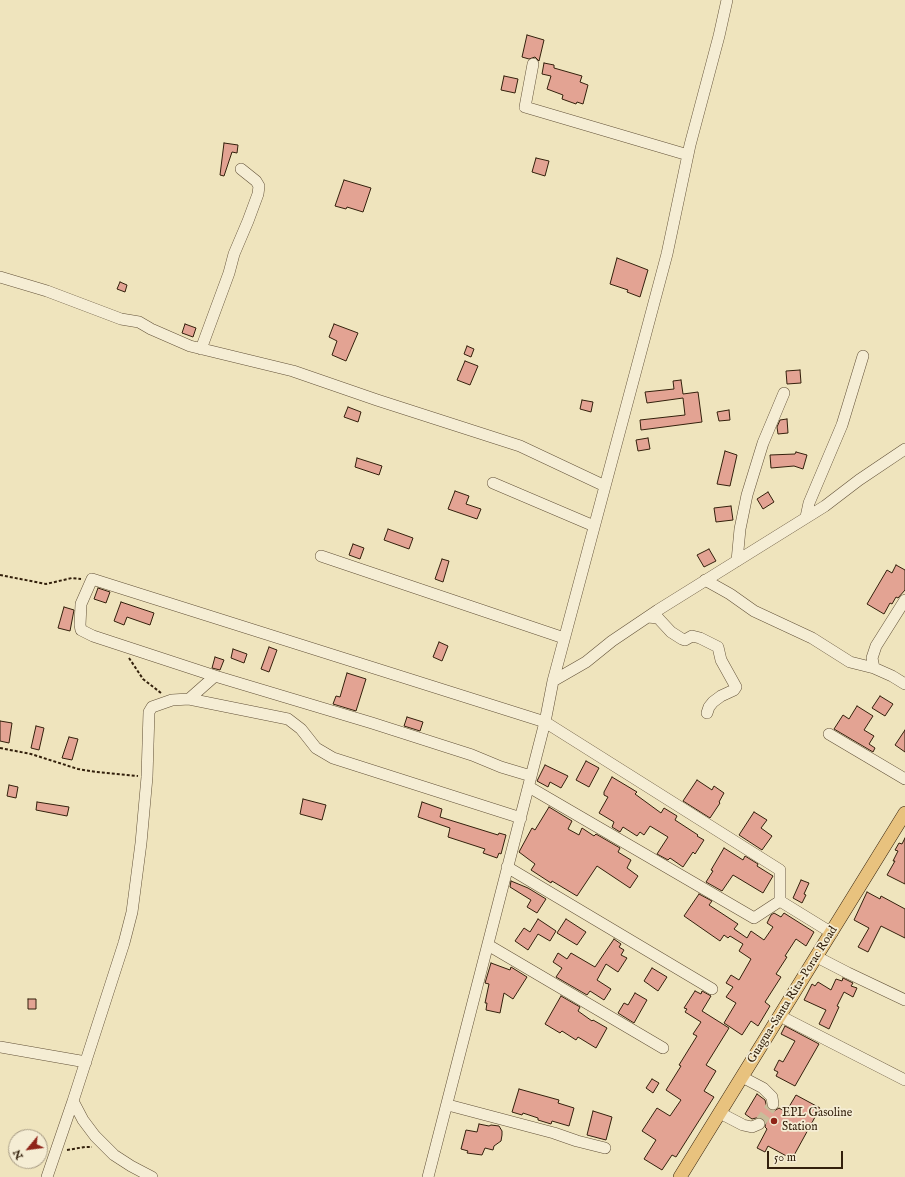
<!DOCTYPE html>
<html>
<head>
<meta charset="utf-8">
<style>
	body { margin:0 }
	#map { position:relative; width:905px; height:1177px; overflow:hidden; background:#efe4bd; font-family:"IM FELL English",serif }
	canvas { display:block }
	.north { position:absolute; left:8px; top:1129px; width:40px; height:40px; box-sizing:border-box; background:#f5edd4; border:1px solid #a79b84; border-radius:50%; rotate:241deg; font-size:11px; font-weight:700; line-height:16px; text-align:center; color:#33200c }
	.north::after { content:''; display:block; margin:auto; width:14px; height:18px; background:#8f2418; clip-path:polygon(50% 0,100% 100%,50% 72%,0 100%) }
	.scale { position:absolute; left:767px; top:1151px; width:76px; height:18px; box-sizing:border-box; border:2px solid #33200c; border-top:0; padding-left:5px; font-size:12px; line-height:14px; white-space:nowrap; color:#33200c; -webkit-text-stroke:3px #f5edd4; paint-order:stroke }
</style>
</head>
<body>
<div id="map">
<canvas width="905" height="1177"></canvas>
<div class="north">N</div>
<div class="scale">50 m</div>
</div>
<script>
const ctx = document.querySelector('canvas').getContext('2d');
ctx.lineJoin = 'round';
function paint(path, color) { ctx.fillStyle = color; ctx.fill(path, 'evenodd'); }
const shape = rows => new Path2D(rows.map(r => 'M' + r).join(''));
function trace(path, color, width, dash) { ctx.strokeStyle = color; ctx.lineWidth = width; ctx.lineCap = dash ? 'butt' : 'round'; ctx.setLineDash(dash || []); ctx.stroke(path); }
function label(font, color, halo, rows, align = 'center') {
  ctx.font = font + ' "IM FELL English",serif'; ctx.lineWidth = 3.5; ctx.setLineDash([]); ctx.textBaseline = 'middle'; ctx.strokeStyle = halo; ctx.fillStyle = color; for (const [text, x, y, turn = 0] of rows) {
    ctx.save(); ctx.translate(x, y); ctx.rotate((+turn || 0) * Math.PI / 180); ctx.textAlign = isNaN(turn) ? turn : align; if (halo) ctx.strokeText(text, 0, 0); ctx.fillText(text, 0, 0); ctx.restore();
  }
}
const building = shape([
	[527,35,544,40,539,61,535,57,529,59,522,57,527,35],
	[544,63,554,65,554,68,582,76,580,82,588,85,583,104,577,102,576,104,562,99,563,95,547,89,551,76,542,74,544,63],
	[504,76,518,79,515,93,501,90,504,76],
	[224,143,238,145,237,153,232,152,224,176,220,175,224,143],
	[536,158,549,161,545,176,532,172,536,158],
	[344,180,371,188,363,212,347,207,346,209,335,206,344,180],
	[617,258,648,270,640,297,627,292,628,290,610,284,617,258],
	[120,282,127,285,125,292,117,289,120,282],
	[185,324,196,328,193,337,182,333,185,324],
	[334,324,358,333,346,361,332,355,337,341,329,337,334,324],
	[467,346,474,349,471,357,464,354,467,346],
	[465,361,478,366,470,385,457,380,465,361],
	[800,370,801,383,787,384,786,371,800,370],
	[681,380,683,394,698,392,702,422,641,430,640,420,685,415,683,398,647,403,645,392,674,389,673,381,681,380],
	[582,400,593,402,591,412,580,409,582,400],
	[348,407,361,412,358,422,344,417,348,407],
	[729,410,730,420,719,421,717,412,729,410],
	[787,419,788,433,778,434,777,427,780,420,787,419],
	[648,438,650,449,638,451,636,440,648,438],
	[725,451,737,455,730,486,717,484,725,451],
	[796,452,807,455,803,469,794,466,771,468,770,455,795,454,796,452],
	[357,458,382,466,379,475,355,467,357,458],
	[455,491,469,496,466,504,481,509,477,519,448,509,455,491],
	[768,492,774,502,763,509,757,499,768,492],
	[731,506,733,520,716,522,714,508,731,506],
	[388,529,413,538,409,549,384,540,388,529],
	[353,544,364,548,360,559,349,555,353,544],
	[709,549,716,561,704,567,697,555,709,549],
	[442,559,449,561,443,582,435,579,442,559],
	[896,565,905,570,905,590,898,598,896,597,892,604,890,603,884,614,867,604,887,570,892,573,896,565],
	[98,588,110,592,106,603,94,599,98,588],
	[121,602,154,613,150,625,127,617,124,625,114,621,121,602],
	[64,607,74,610,70,631,58,628,64,607],
	[439,642,448,646,442,661,433,657,439,642],
	[269,647,277,650,269,672,261,669,269,647],
	[233,649,247,654,244,663,231,658,233,649],
	[215,657,224,660,220,670,212,668,215,657],
	[347,673,366,679,356,711,333,704,336,696,340,697,347,673],
	[880,696,893,704,885,716,872,708,880,696],
	[857,706,873,716,864,730,874,736,869,744,875,748,873,752,834,729,843,715,849,719,857,706],
	[407,717,423,722,420,731,404,726,407,717],
	[0,721,12,723,9,743,0,741,0,721],
	[36,726,44,728,39,750,31,748,36,726],
	[905,730,905,752,895,745,905,730],
	[69,737,78,739,72,760,62,758,69,737],
	[586,761,599,768,589,787,576,780,586,761],
	[545,765,568,776,561,788,550,782,548,787,537,781,545,765],
	[612,777,637,792,635,794,661,813,664,808,677,816,675,820,698,835,697,836,704,840,695,854,693,852,683,867,670,858,668,860,657,854,668,837,650,826,644,835,640,832,637,836,623,827,620,832,612,827,614,822,599,813,608,797,604,795,604,792,612,777],
	[697,780,712,790,714,786,724,793,719,802,720,803,710,818,683,801,697,780],
	[9,785,18,787,16,798,7,796,9,785],
	[303,799,326,805,322,820,300,814,303,799],
	[37,802,69,807,67,816,36,810,37,802],
	[422,802,442,809,440,817,498,835,499,833,506,835,501,854,499,853,497,858,483,853,485,849,448,837,450,828,418,817,422,802],
	[549,807,572,821,568,829,579,835,582,828,594,836,596,834,620,848,618,852,631,860,627,868,638,876,630,888,597,866,577,896,552,881,551,883,531,870,535,864,519,852,532,828,535,830,549,807],
	[754,812,767,820,761,828,772,836,762,850,739,835,754,812],
	[905,838,905,884,887,875,895,861,893,861,898,851,895,850,899,843,902,844,905,838],
	[724,848,743,860,745,856,758,864,757,866,773,876,763,893,733,875,722,891,706,882,713,871,711,870,724,848],
	[801,880,809,883,804,894,806,895,802,903,793,898,801,880],
	[511,881,528,888,546,899,537,913,527,907,531,900,510,887,511,881],
	[867,892,880,899,881,896,905,909,905,938,881,926,868,952,858,947,869,928,854,920,867,892],
	[699,894,712,901,709,905,738,924,734,929,747,938,751,931,764,940,773,927,767,923,771,915,774,913,781,917,784,913,814,932,806,946,796,939,785,956,787,957,776,974,781,977,765,1002,770,1006,758,1026,751,1021,742,1035,724,1023,736,1003,726,997,733,987,726,983,731,975,739,980,751,959,739,951,743,944,730,936,728,938,724,935,720,941,684,916,699,894],
	[538,919,556,931,550,941,538,934,528,950,515,941,524,928,530,932,538,919],
	[566,919,586,932,577,945,557,933,566,919],
	[614,939,621,944,619,947,624,950,621,955,627,958,618,972,606,964,597,980,611,989,604,1000,590,991,587,995,556,977,562,968,553,962,558,953,567,959,571,953,595,967,614,939],
	[491,963,510,970,511,967,527,977,513,999,504,993,500,1013,486,1010,487,1003,485,1003,489,984,485,983,491,963],
	[652,968,667,977,658,991,644,981,652,968],
	[843,978,853,983,851,986,857,988,853,997,844,992,837,1006,839,1007,829,1029,819,1024,826,1010,804,1000,812,984,815,986,818,982,831,990,836,979,842,981,843,978],
	[695,991,701,994,702,991,711,996,702,1011,729,1028,706,1065,716,1071,704,1091,714,1097,676,1157,672,1155,662,1170,644,1159,656,1140,642,1131,657,1108,670,1116,681,1100,666,1090,681,1066,679,1065,697,1036,693,1034,701,1022,685,1012,687,1009,684,1008,695,991],
	[635,993,647,1000,634,1023,618,1013,624,1003,628,1005,635,993],
	[561,996,580,1007,578,1011,592,1021,593,1020,607,1028,596,1048,578,1037,576,1040,562,1031,560,1033,545,1024,561,996],
	[28,999,36,999,36,1009,28,1009,28,999],
	[785,1026,819,1044,795,1086,776,1076,778,1072,774,1070,779,1060,783,1062,795,1041,781,1034,785,1026],
	[652,1079,659,1083,653,1093,646,1088,652,1079],
	[519,1089,559,1100,558,1103,574,1108,569,1126,552,1121,551,1124,538,1120,538,1118,523,1113,522,1115,512,1112,519,1089],
	[757,1094,765,1100,767,1108,771,1111,774,1111,779,1108,786,1112,796,1095,820,1108,792,1159,768,1146,765,1152,757,1148,767,1129,765,1127,766,1122,760,1117,752,1119,745,1114,757,1094],
	[593,1111,612,1117,606,1140,587,1135,593,1111],
	[479,1124,489,1126,491,1125,499,1126,502,1131,502,1135,501,1141,494,1146,493,1150,485,1148,482,1155,467,1153,468,1151,461,1149,466,1130,477,1132,479,1124]
]);
paint(building, '#e3a393');
trace(building, '#33200c', 1);
trace(shape([
	[759,1124,773,1104]
]), '#c9bd9a', 11, [11, 5.5]);
const minor = shape([
	[533,64,525,107,688,155],
	[0,277,47,291,121,319,139,322,151,329,190,346,293,371,377,400,520,446,605,486],
	[201,349,229,273,234,254,248,221,258,194,259,186,256,181,241,169],
	[493,483,594,526],
	[806,517,809,503,842,425,863,356],
	[321,556,564,638],
	[737,561,740,529,747,495,763,443,784,393],
	[705,580,730,594,754,611,812,638,850,662,874,668,892,676,905,684],
	[648,617,658,618,671,632,682,639,685,640,692,636,700,638,718,647,721,660,736,687,734,690,721,696,713,702,709,707,707,713],
	[874,668,872,658,876,646,905,600],
	[215,676,93,636,81,630,80,625,81,604,92,579,545,722,780,870,780,901,754,918,529,787],
	[553,681,586,662,612,641,658,610,825,506,859,480,905,449],
	[189,699,288,719,301,729,316,748,333,758,521,818],
	[829,734,905,779],
	[507,867,712,989],
	[780,901,832,933],
	[488,945,663,1048],
	[817,957,848,973,905,1000],
	[780,1016,905,1080],
	[0,1047,86,1062],
	[742,1077,763,1088,772,1097,773,1104],
	[448,1105,554,1133,577,1141,605,1148],
	[720,1113,743,1125,752,1127,759,1124],
	[47,1177,73,1101],
	[152,1177,131,1166,114,1155,95,1136,83,1120,73,1101,124,943,132,912,141,843,147,777,149,712,152,707,172,700,189,699,215,676,372,723,472,755,501,767,531,776],
	[428,1177,545,722,553,681,667,254,690,145,719,36,727,0]
]);
const major = shape([
	[680,1177,905,813]
]);
trace(minor, '#625138', 12);
trace(major, '#33200c', 14);
trace(shape([
	[0,575,46,584,72,578,81,579],
	[129,658,143,679,161,693],
	[0,748,31,754,78,769,96,772,138,776],
	[67,1150,85,1147,92,1147]
]), '#33200c', 2, [3, 2]);
trace(minor, '#f5edd4', 11);
trace(major, '#e8c27e', 13);
for (const [x, y, r, color] of [
	[774,1121,4,"#8f2418"]
]) { const dot = new Path2D(); dot.arc(x, y, r, 0, 2 * Math.PI); ctx.fillStyle = color; ctx.fill(dot); trace(dot, '#f5edd4', 1.5); }
label('12px', '#33200c', '#f5edd4', [
	["Guagua-Santa Rita-Porac Road",793,995,-58]
]);
label('12px', '#33200c', '#f5edd4', [
	["EPL Gasoline",782,1114],
	["Station",782,1128]
], 'left');
</script>
</body>
</html>
